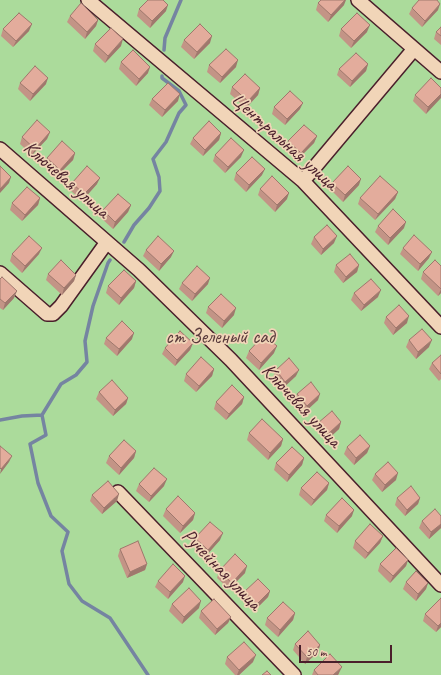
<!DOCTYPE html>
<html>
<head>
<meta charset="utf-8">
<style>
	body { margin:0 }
	#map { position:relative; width:441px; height:675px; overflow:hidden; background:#f2d0b5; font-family:Caveat,sans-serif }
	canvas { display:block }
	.scale { position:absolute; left:299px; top:645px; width:93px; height:18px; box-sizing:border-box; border:2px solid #4a1f2b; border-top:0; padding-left:5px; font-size:12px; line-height:14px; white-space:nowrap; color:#4a1f2b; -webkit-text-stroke:3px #f1d5b8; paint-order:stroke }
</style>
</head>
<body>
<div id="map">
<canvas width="441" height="675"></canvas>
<div class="scale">50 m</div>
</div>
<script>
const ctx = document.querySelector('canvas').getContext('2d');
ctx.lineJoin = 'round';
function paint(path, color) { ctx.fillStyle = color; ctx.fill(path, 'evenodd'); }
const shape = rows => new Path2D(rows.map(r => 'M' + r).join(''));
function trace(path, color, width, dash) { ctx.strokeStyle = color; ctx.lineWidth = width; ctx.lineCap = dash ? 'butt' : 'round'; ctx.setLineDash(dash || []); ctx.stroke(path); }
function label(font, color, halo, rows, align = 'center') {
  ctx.font = font + ' Caveat,sans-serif'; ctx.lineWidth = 3.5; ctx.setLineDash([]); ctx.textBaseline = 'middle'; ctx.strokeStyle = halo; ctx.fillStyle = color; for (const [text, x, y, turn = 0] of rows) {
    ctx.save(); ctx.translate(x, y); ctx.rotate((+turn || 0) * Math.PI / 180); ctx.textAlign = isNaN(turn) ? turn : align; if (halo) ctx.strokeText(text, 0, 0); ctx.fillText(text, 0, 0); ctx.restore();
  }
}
paint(shape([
	[0,0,441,0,441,675,0,675]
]), '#abdb9b');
trace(shape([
	[164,50,165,38,181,0],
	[124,242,134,225,149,208,160,191,159,177,153,159,166,142,179,113,186,105,179,91,162,78,162,76],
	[42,415,61,384,76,375,87,362,85,341,93,306,108,263,110,260],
	[0,420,22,416,42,415,46,435,30,444,38,483,51,516,68,532,62,551,69,584,82,601,110,618,148,675]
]), '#7584a1', 3.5);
const street = shape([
	[88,0,303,181,441,327],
	[358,0,441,72],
	[0,149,139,270,231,360,441,585],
	[303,181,414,49],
	[0,273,47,314,53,314,61,306,107,242],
	[118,492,294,675]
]);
trace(street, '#4a1f2b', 16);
trace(street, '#f1d5b8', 13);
paint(shape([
	[318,3,344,5,328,22,316,10],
	[412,8,438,10,422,27,409,14],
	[139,9,166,11,150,28,137,16],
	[70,16,98,20,96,26,85,39,67,22],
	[441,27,441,45,434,39,436,32],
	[3,29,29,31,13,47,1,36],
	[341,29,367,32,351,48,339,36],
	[184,40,210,43,194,59,181,47],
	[95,44,121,46,105,63,93,51],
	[121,62,148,73,136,86,119,69],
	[368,64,366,71,350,87,337,75,339,69],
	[209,65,236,67,220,83,207,72],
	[20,83,46,84,30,101,18,89],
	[232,87,260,88,258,95,246,108,230,94],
	[441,88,426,114,413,101,415,95],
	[152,99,178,101,162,117,149,105],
	[274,107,300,109,285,125,272,114],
	[50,132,47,139,32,155,20,144,22,137],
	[221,133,219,140,203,156,190,144,193,138],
	[317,136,314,143,298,159,286,148,288,141],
	[75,153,73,160,57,176,45,164,47,158],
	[215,155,241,157,225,173,213,161],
	[236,173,262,175,246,192,234,180],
	[72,183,97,184,82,201,69,189],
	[332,183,359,185,343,202,330,189],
	[260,189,287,199,275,212,258,195],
	[398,192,395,199,375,220,358,204,360,198],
	[40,198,38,205,22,221,10,210,12,203],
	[131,205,128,212,113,229,100,217,103,210],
	[378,226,404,228,388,245,375,232],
	[314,237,334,243,321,255,311,244],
	[403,248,429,258,418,271,400,254],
	[146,250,171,257,159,271,143,256],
	[12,254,39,254,22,273,10,261],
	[336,265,359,265,357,272,343,283,334,272],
	[441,266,441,293,438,296,421,279,423,272],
	[48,274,76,275,74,281,62,295,46,280],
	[0,279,14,298,3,310,0,308],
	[136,281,134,288,119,305,106,293,108,286],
	[182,283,208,284,192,301,179,289],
	[354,293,378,297,361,311,351,300],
	[208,307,234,315,222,328,206,313],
	[386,317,407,323,393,335,384,323],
	[106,338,132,339,117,356,104,344],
	[409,340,429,347,416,359,406,347],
	[193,343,190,350,175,366,162,354,165,348],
	[249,351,274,353,259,370,246,358],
	[441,355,441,379,439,381,429,369,432,363],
	[214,369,212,376,196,392,184,381,186,374],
	[276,370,296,376,283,388,273,377],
	[99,392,128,398,126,404,113,416,96,399],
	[297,394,318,400,305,412,295,401],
	[244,397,242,404,226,420,214,409,216,402],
	[341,422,339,429,326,441,316,429,318,423],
	[249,433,283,439,281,446,268,460,247,440],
	[370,446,367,453,354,465,344,454,347,447],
	[136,451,134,458,119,475,106,463,109,456],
	[304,458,302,465,287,482,274,470,276,463],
	[375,474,396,480,382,492,372,480],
	[329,483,327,490,311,506,299,495,301,488],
	[139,484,164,486,149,502,136,491],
	[92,495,117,501,102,514,90,501],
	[397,498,420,498,418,504,405,516,395,505],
	[166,509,195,513,193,520,180,533,163,516],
	[326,515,352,516,337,533,324,521],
	[441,516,441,528,429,539,419,528,422,521],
	[383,536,380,543,365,559,353,548,355,541],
	[195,538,220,540,205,557,193,545],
	[120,549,147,564,145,570,127,578,118,556],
	[408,560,406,566,390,583,378,571,380,564],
	[219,571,245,573,229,589,217,578],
	[158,581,183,582,168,599,155,587],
	[406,582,428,583,426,589,416,601,403,589],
	[270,591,268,597,254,611,242,599,244,592],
	[441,598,441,627,436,632,423,621,425,614],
	[172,604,199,608,182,624,169,611],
	[201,611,231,617,228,623,215,635,199,618],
	[295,613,293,620,278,637,265,625,267,618],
	[295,644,320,645,318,652,305,664,293,650],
	[227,657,253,662,239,675,235,675,225,664],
	[314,670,339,673,338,675,312,675]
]), '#c39486');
paint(shape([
	[345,0,346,0,344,5,328,22,331,15],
	[440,4,438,10,422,27,425,21],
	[168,5,166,11,150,28,152,21],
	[98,20,96,26,85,39,87,32],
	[32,24,29,31,13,47,16,41],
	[370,25,367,32,351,48,354,41],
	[212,36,210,43,194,59,197,52],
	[123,39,121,46,105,63,108,56],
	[238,60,236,67,220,83,222,77],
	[368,64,366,71,350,87,352,81],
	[150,67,148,73,136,86,139,79],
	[48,78,46,84,30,101,33,94],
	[260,88,258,95,246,108,248,101],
	[180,94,178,101,162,117,165,110],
	[441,94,441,98,426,114,428,107],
	[303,103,300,109,285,125,287,119],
	[50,132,47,139,32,155,35,149],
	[221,133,219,140,203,156,205,150],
	[317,136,314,143,298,159,301,153],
	[244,150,241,157,225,173,228,167],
	[75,153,73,160,57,176,60,170],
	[265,169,262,175,246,192,249,185],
	[11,177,9,183,0,193,0,189],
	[100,178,97,184,82,201,84,194],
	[361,179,359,185,343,202,345,195],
	[398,192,395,199,375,220,378,214],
	[289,193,287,199,275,212,277,205],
	[40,198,38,205,22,221,25,215],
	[131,205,128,212,113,229,115,222],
	[406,222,404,228,388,245,390,238],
	[337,236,334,243,321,255,323,249],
	[42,248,39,254,22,273,25,266],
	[174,251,171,257,159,271,161,264],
	[432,252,429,258,418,271,420,264],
	[359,265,357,272,343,283,346,277],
	[76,275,74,281,62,295,64,288],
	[210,278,208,284,192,301,195,294],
	[136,281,134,288,119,305,121,298],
	[441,289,441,293,438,296],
	[381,290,378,297,361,311,364,305],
	[17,291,14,298,3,310,5,303],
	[236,308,234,315,222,328,224,321],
	[409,316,407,323,393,335,396,328],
	[134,333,132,339,117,356,119,349],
	[432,340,429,347,416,359,418,352],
	[193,343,190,350,175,366,177,360],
	[277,346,274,353,259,370,261,363],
	[214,369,212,376,196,392,199,386],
	[299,370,296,376,283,388,285,382],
	[320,394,318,400,305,412,307,406],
	[244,397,242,404,226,420,229,414],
	[128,398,126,404,113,416,115,410],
	[341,422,339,429,326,441,328,434],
	[283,439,281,446,268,460,270,453],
	[370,446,367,453,354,465,356,458],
	[136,451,134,458,119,475,121,468],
	[12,456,9,462,0,474,1,469],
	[304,458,302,465,287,482,289,475],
	[398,473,396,480,382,492,385,485],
	[167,479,164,486,149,502,151,496],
	[329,483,327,490,311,506,314,500],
	[119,494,117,501,102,514,104,508],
	[420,498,418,504,405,516,407,510],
	[354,510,352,516,337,533,339,526],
	[195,513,193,520,180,533,183,526],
	[441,524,441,528,429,539,431,532],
	[223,533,220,540,205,557,208,550],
	[383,536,380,543,365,559,368,553],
	[408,560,406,566,390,583,393,576],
	[147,564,145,570,127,578,130,572],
	[247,566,245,573,229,589,232,583],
	[185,576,183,582,168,599,170,592],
	[428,583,426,589,416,601,418,594],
	[270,591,268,597,254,611,257,604],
	[201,601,199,608,182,624,184,617],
	[295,613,293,620,278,637,280,630],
	[231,617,228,623,215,635,217,629],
	[441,623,441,627,436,632,438,626],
	[320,645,318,652,305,664,307,657],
	[256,655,253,662,239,675,237,675,239,670],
	[342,667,338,675,333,675]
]), '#9f786d');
const building = shape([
	[148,0,163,0,168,5,152,21,139,9,148,0],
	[321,0,345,0,331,15,318,3,321,0],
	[419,0,437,0,440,4,425,21,412,8,419,0],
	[81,3,98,20,87,32,70,16,81,3],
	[19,13,32,24,16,41,3,29,19,13],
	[357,13,370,25,354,41,341,29,357,13],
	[200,24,212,36,197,52,184,40,200,24],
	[441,27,441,36,436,32,441,27],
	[111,28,123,39,108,56,95,44,111,28],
	[226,49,238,60,222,77,209,65,226,49],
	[133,50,150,67,139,79,121,62,133,50],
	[356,53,368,64,352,81,339,69,356,53],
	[35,66,48,78,33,94,20,83,35,66],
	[245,74,260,88,248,101,232,87,245,74],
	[431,78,441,88,441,94,428,107,415,95,431,78],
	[168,83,180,94,165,110,152,99,168,83],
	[290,91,303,103,287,119,274,107,290,91],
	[37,120,50,132,35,149,22,137,37,120],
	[209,121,221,133,205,150,193,138,209,121],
	[304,125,317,136,301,153,288,141,304,125],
	[231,138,244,150,228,167,215,155,231,138],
	[62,141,75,153,60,170,47,158,62,141],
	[252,157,265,169,249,185,236,173,252,157],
	[0,166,11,177,0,189,0,166],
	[87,166,100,178,84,194,72,183,87,166],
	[348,166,361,179,345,195,332,183,348,166],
	[272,176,289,193,277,205,260,189,272,176],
	[380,176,398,192,378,214,360,198,380,176],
	[27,187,40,198,25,215,12,203,27,187],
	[118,194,131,205,115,222,103,210,118,194],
	[393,209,406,222,390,238,378,226,393,209],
	[327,225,337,236,323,249,314,237,327,225],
	[414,235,432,252,420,264,403,248,414,235],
	[29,236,42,248,25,266,12,254,29,236],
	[158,236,174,251,161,264,146,250,158,236],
	[350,254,359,265,346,277,336,265,350,254],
	[61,260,76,275,64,288,48,274,61,260],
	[435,260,441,266,441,289,423,272,435,260],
	[197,266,210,278,195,294,182,283,197,266],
	[124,270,136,281,121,298,108,286,124,270],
	[2,277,17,291,5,303,0,299,0,279,2,277],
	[371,279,381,290,364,305,354,293,371,279],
	[221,294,236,308,224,321,208,307,221,294],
	[399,305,409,316,396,328,386,317,399,305],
	[122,321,134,333,119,349,106,338,122,321],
	[422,329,432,340,418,352,409,340,422,329],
	[180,331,193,343,177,360,165,348,180,331],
	[264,335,277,346,261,363,249,351,264,335],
	[441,355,441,374,432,363,441,355],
	[201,357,214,369,199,386,186,374,201,357],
	[289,358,299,370,285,382,276,370,289,358],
	[112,380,128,398,115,410,99,392,112,380],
	[311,382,320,394,307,406,297,394,311,382],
	[232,385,244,397,229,414,216,402,232,385],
	[332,411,341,422,328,434,318,423,332,411],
	[262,419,283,439,270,453,249,433,262,419],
	[360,435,370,446,356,458,347,447,360,435],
	[124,440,136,451,121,468,109,456,124,440],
	[0,446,12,456,1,469,0,468,0,446],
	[292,447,304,458,289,475,276,463,292,447],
	[388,462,398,473,385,485,375,474,388,462],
	[154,468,167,479,151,496,139,484,154,468],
	[317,472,329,483,314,500,301,488,317,472],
	[108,481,119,494,104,508,92,495,108,481],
	[411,486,420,498,407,510,397,498,411,486],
	[178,496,195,513,183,526,166,509,178,496],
	[342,498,354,510,339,526,326,515,342,498],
	[435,509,441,516,441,524,431,532,422,521,435,509],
	[210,522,223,533,208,550,195,538,210,522],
	[370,524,383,536,368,553,355,541,370,524],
	[138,541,147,564,130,572,120,549,138,541],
	[396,548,408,560,393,576,380,564,396,548],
	[235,554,247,566,232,583,219,571,235,554],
	[173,564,185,576,170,592,158,581,173,564],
	[416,571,428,583,418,594,406,582,416,571],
	[258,579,270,591,257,604,244,592,258,579],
	[189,588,201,601,184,617,172,604,189,588],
	[441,598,441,623,438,626,425,614,441,598],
	[214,599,231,617,217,629,201,611,214,599],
	[283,602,295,613,280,630,267,618,283,602],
	[308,631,320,645,307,657,295,644,308,631],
	[244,642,256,655,239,670,227,657,244,642],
	[330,654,342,667,333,675,318,675,314,670,330,654],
	[267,671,271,675,262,675,267,671]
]);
paint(building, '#e3ac9c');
trace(building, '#9f786d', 1);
label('20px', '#4a1f2b', '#f1d5b8', [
	["Центральная улица",284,142,42],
	["Ключевая улица",66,180,41],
	["Ключевая улица",301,406,47],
	["Ручейная улица",221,570,46]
]);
label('20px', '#593b3c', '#f1d5b8', [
	["ст Зеленый сад",220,338]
]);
</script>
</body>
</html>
